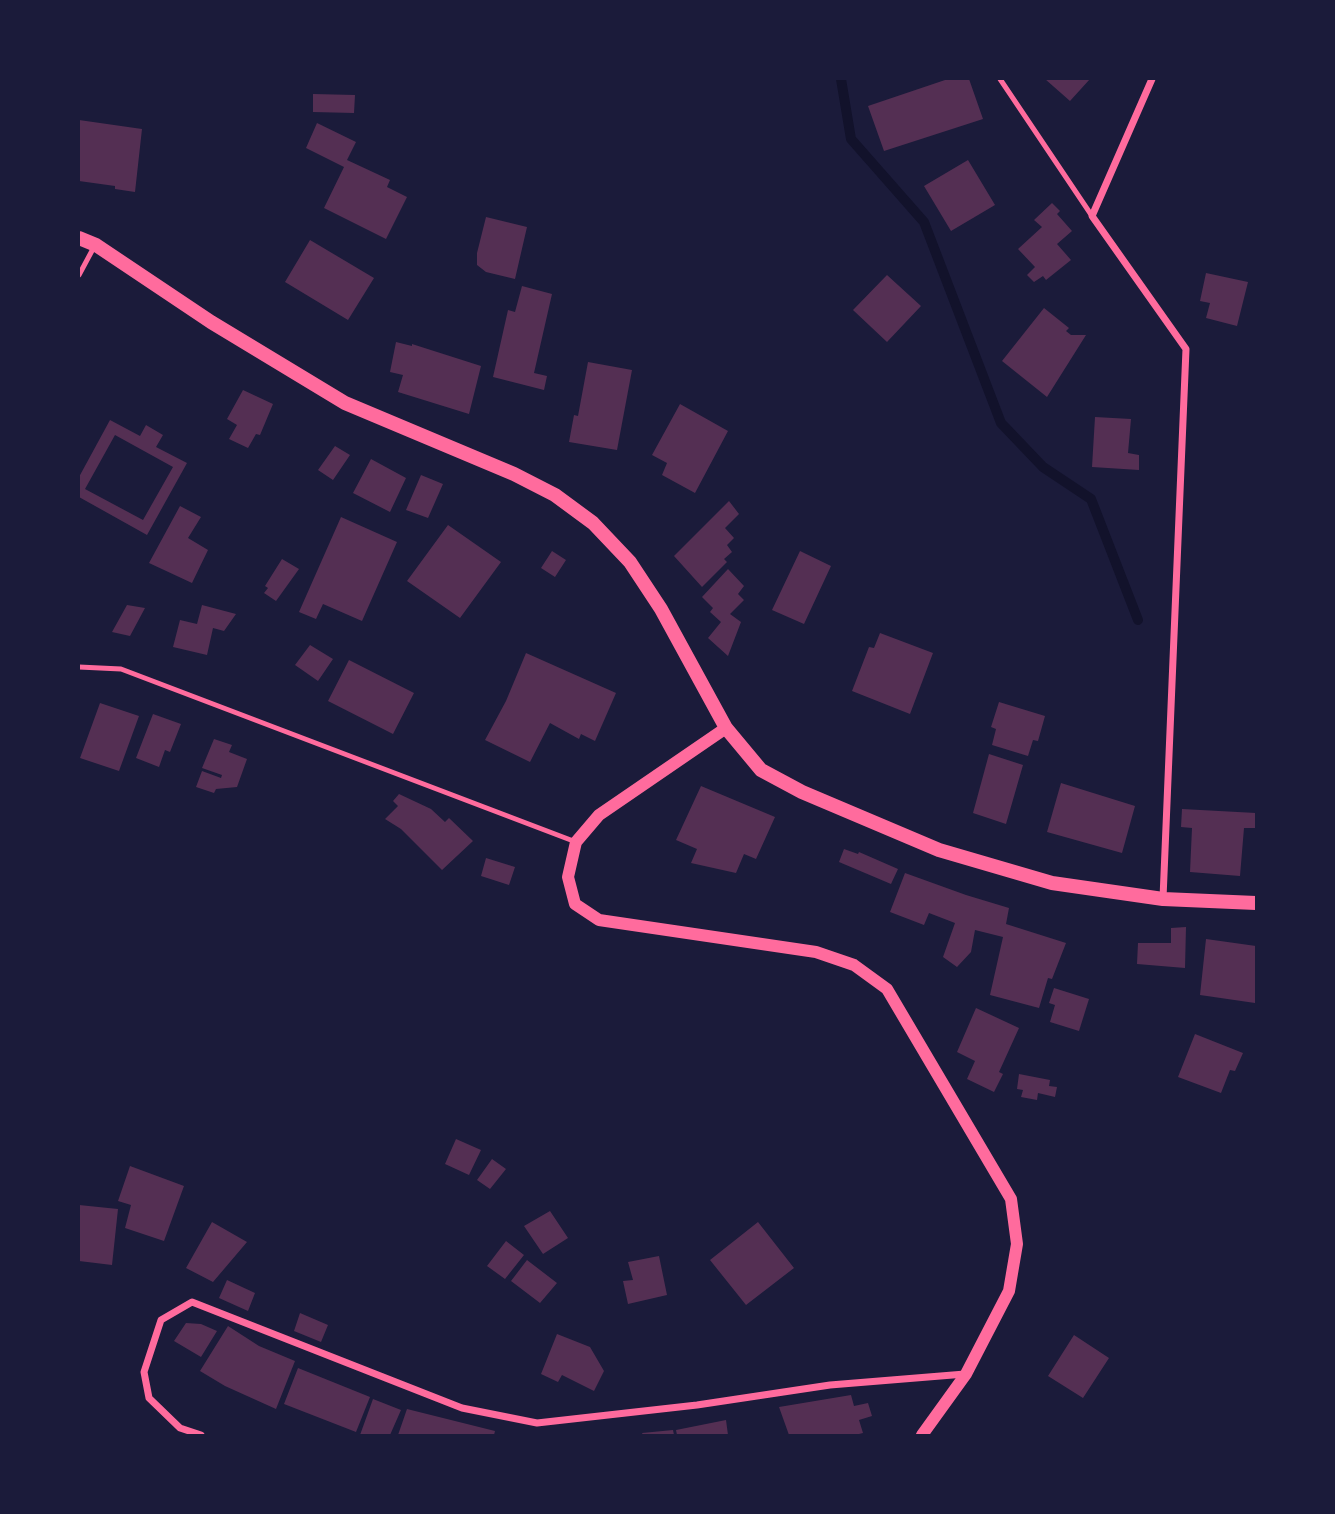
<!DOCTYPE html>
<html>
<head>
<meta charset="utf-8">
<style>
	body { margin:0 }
	#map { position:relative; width:1335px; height:1514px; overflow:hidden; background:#1b1b3a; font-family:"Crimson Pro",serif }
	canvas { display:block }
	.frame { position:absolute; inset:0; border:80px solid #1b1b3a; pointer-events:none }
</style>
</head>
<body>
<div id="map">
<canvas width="1335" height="1514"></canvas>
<div class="frame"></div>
</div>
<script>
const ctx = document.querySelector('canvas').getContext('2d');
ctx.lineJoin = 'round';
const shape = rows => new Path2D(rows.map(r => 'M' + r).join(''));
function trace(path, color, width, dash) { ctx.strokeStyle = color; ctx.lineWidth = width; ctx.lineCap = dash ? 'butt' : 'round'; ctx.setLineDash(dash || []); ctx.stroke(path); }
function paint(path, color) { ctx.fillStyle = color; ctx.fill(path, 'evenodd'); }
trace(shape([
	[841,79,851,139,924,222,1001,423,1043,467,1091,499,1138,620]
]), '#12122b', 10);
paint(shape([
	[948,79,969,79,983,119,884,151,868,106],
	[1045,79,1090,79,1070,101],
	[313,94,355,95,354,113,313,112],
	[79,120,142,129,135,192,115,189,115,186,79,181],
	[317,123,356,142,347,160,390,180,387,187,407,197,386,239,324,208,344,167,306,148],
	[968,160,995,205,951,231,924,186],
	[1052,203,1060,211,1057,214,1072,231,1057,244,1071,260,1046,280,1043,276,1034,282,1027,275,1035,267,1018,249,1042,227,1034,220],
	[486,217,527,227,515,279,486,272,477,265,477,253],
	[310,240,374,278,348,320,285,282],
	[1206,273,1248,282,1237,326,1206,318,1210,303,1200,301],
	[887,275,921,306,887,342,853,310],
	[522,286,552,294,534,373,547,376,544,390,493,377,508,310,515,312],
	[1044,308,1069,328,1066,331,1071,335,1086,335,1047,397,1002,361],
	[396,342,412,346,412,344,481,366,469,414,398,392,403,375,390,372],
	[588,362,632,370,617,450,569,442,574,415,578,416],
	[243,390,273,404,260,435,256,434,248,448,229,439,237,425,227,419],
	[680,404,728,431,695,493,662,475,667,463,652,455],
	[1095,417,1131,419,1128,453,1139,455,1139,470,1092,467],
	[110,420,140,436,146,425,163,435,156,447,187,463,147,535,79,497,79,477],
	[115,435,173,467,143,520,85,489],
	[335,446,350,455,333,480,318,470],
	[371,459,406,478,390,512,353,493],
	[421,475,443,484,428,518,406,510],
	[729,501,739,514,725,528,734,538,727,545,732,552,724,559,727,562,702,587,674,556],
	[180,506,201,517,188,538,208,550,192,583,149,563],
	[341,517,397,542,362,621,323,604,316,619,299,612],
	[448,525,501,562,460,618,407,581],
	[552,551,566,560,555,577,541,568],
	[800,551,831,566,804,624,772,610],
	[282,559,299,569,276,601,264,593,268,588,265,586],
	[728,569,744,586,738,594,744,600,730,614,741,622,728,656,708,638,721,622,710,612,713,608,702,597],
	[127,605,145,608,130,636,112,632],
	[202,605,236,614,224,631,213,628,207,655,173,647,180,620,197,624],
	[880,633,933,653,910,714,852,691,869,647,874,648],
	[310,645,333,659,318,681,295,665],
	[526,653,616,693,595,741,581,734,579,739,550,723,530,762,485,740,506,701],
	[349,660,414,693,393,734,328,701],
	[999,702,1045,716,1038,741,1033,740,1028,756,992,745,996,729,991,727],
	[100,703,139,716,119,771,80,758],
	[153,714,181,724,170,752,165,750,159,767,136,758],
	[214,739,232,745,229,752,247,759,237,787,216,789,214,793,196,787,202,771,221,778,222,775,202,768],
	[989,754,1023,765,1006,824,973,813],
	[1061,783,1135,806,1122,853,1047,832],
	[701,786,775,817,756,859,744,854,736,873,691,863,697,849,676,840],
	[399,794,431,809,445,822,449,818,473,841,442,870,401,829,385,819,398,806,393,801],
	[1182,809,1256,813,1256,828,1244,828,1240,876,1190,872,1192,828,1181,827],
	[844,849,858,854,859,852,898,869,891,884,839,862],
	[486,858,515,867,509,885,481,876],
	[905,873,966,895,1009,908,1006,924,1066,943,1052,979,1048,978,1039,1008,990,995,1003,937,975,930,971,952,957,967,943,957,955,923,929,913,924,925,890,912],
	[1186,927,1185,968,1137,964,1138,943,1171,943,1171,928],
	[1206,939,1256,946,1255,1003,1200,995],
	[1054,988,1089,999,1079,1031,1050,1022,1055,1005,1049,1003],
	[976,1008,1019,1028,999,1072,1003,1074,994,1092,967,1079,975,1061,957,1052],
	[1195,1034,1243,1053,1235,1071,1230,1070,1221,1093,1178,1077],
	[1019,1074,1050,1080,1049,1086,1057,1087,1055,1097,1038,1093,1037,1100,1021,1097,1023,1090,1017,1089],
	[456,1139,481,1150,469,1175,445,1164],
	[492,1159,506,1169,490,1189,477,1180],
	[130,1166,184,1186,164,1241,125,1228,131,1205,118,1201],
	[79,1205,118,1209,112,1265,79,1261],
	[550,1211,568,1238,543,1254,524,1226],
	[212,1222,247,1242,213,1282,186,1268],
	[758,1222,794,1268,746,1305,710,1260],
	[506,1241,524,1255,505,1279,487,1266],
	[659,1256,667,1295,628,1304,623,1281,633,1280,628,1262],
	[527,1260,557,1283,540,1303,511,1281],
	[227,1280,255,1293,248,1311,219,1298],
	[300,1313,328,1325,321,1342,294,1331],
	[186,1323,201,1324,217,1331,201,1357,174,1341],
	[228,1326,259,1346,295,1361,276,1409,225,1386,200,1371],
	[557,1334,590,1347,604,1371,594,1391,562,1375,558,1382,541,1374],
	[1074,1335,1109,1358,1083,1398,1048,1376],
	[298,1368,370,1397,356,1432,284,1404],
	[851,1395,854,1406,868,1403,872,1416,859,1420,863,1433,855,1435,789,1435,779,1407],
	[373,1399,401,1410,390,1435,360,1435],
	[407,1409,495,1431,494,1435,398,1435],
	[726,1420,728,1435,677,1435,676,1430],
	[673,1430,674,1435,643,1435,642,1433]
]), '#542f53');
trace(shape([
	[1000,79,1092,216],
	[79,275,94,247],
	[79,667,121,669,576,842]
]), '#ff6b9d', 5);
trace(shape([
	[1152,79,1092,216,1186,349,1163,898],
	[201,1435,180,1428,149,1398,144,1372,161,1320,192,1302,462,1408,537,1423,697,1405,830,1385,965,1374]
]), '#ff6b9d', 7);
trace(shape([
	[726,728,599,815,576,842,568,877,575,904,599,920,816,952,854,965,887,989,1011,1199,1017,1244,1009,1291,966,1374,922,1435]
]), '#ff6b9d', 12);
trace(shape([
	[79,238,96,245,211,322,345,403,514,474,555,495,593,523,630,562,661,609,726,728,761,770,802,792,939,850,1052,883,1163,899,1256,903]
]), '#ff6b9d', 14);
</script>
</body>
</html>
